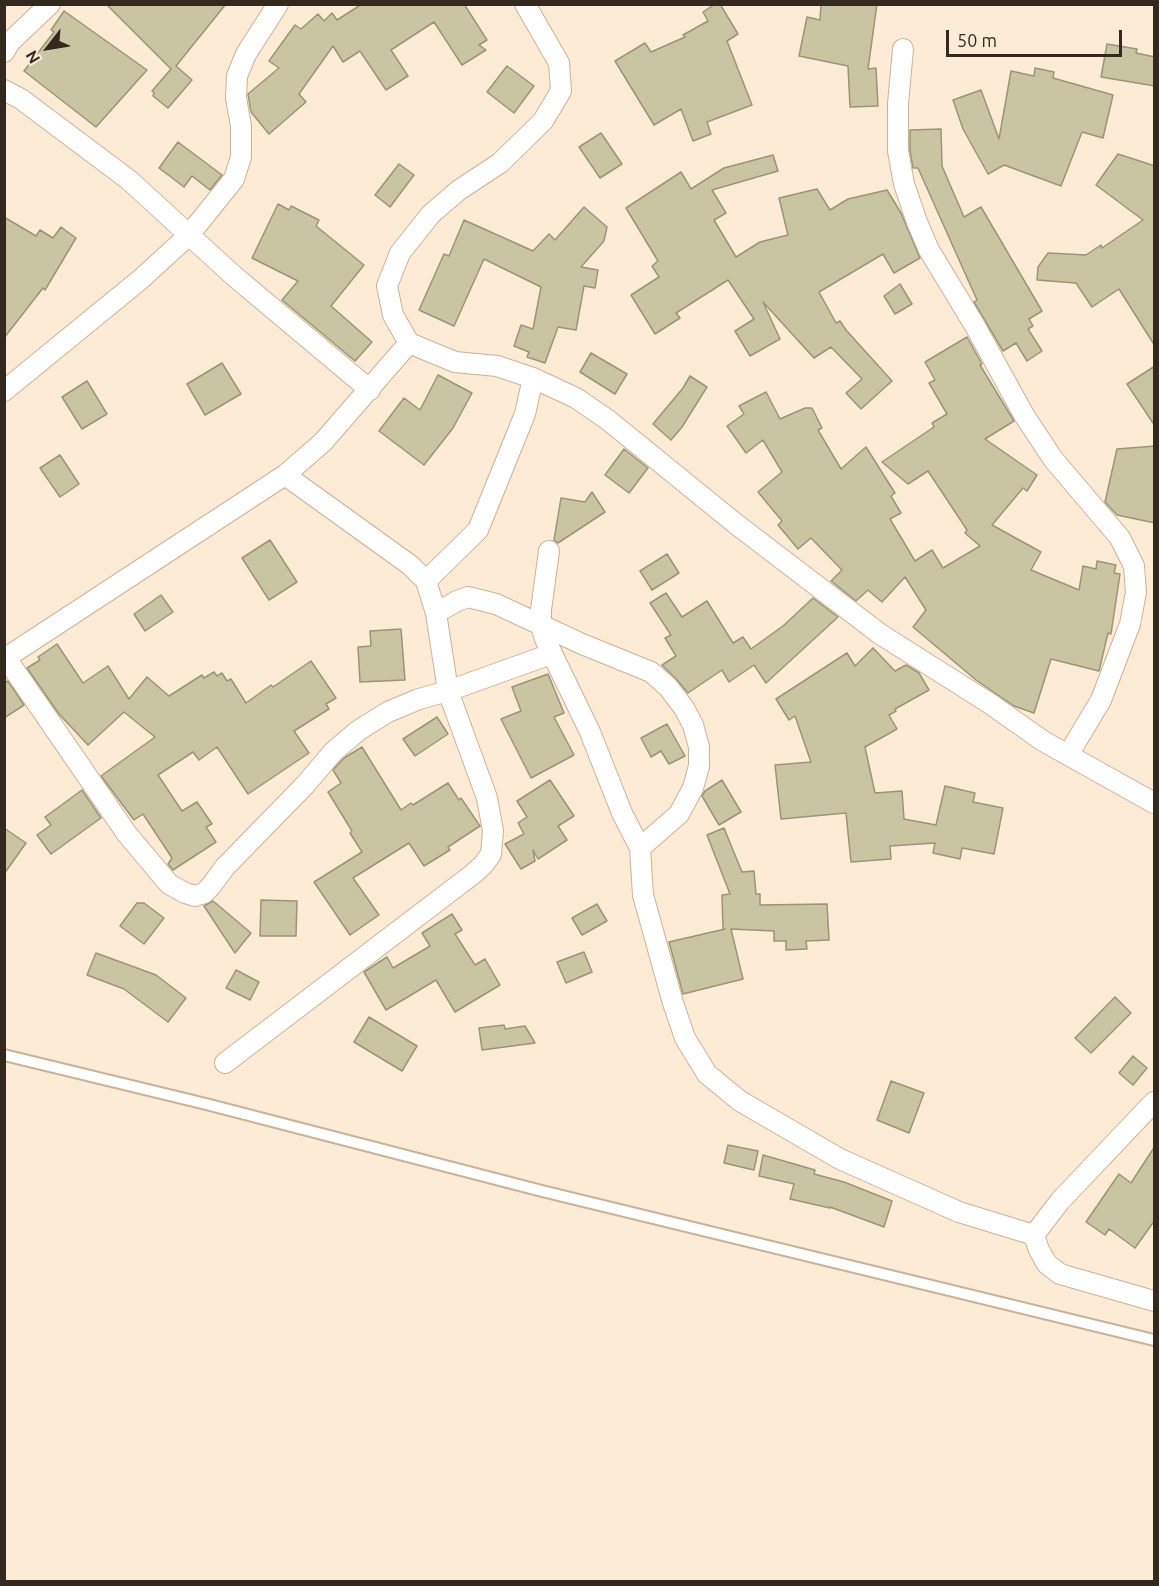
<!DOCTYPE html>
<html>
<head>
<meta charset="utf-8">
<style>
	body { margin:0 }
	#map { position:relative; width:1159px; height:1586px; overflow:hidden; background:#feebd5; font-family:Ubuntu,sans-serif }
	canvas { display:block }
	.frame { position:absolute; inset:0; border:6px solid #33291f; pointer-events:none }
	.north { position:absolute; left:18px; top:18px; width:60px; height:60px; -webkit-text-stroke:4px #feebd5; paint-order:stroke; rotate:239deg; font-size:16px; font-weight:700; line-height:24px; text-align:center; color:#33291f }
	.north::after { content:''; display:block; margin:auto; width:21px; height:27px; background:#33291f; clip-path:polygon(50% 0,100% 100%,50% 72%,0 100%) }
	.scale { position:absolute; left:946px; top:30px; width:176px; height:27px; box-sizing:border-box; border:3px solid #33291f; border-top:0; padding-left:8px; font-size:18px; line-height:21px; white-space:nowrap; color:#33291f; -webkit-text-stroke:4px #feebd5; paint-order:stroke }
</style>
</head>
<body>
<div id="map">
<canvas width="1159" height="1586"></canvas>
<div class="frame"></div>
<div class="north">N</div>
<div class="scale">50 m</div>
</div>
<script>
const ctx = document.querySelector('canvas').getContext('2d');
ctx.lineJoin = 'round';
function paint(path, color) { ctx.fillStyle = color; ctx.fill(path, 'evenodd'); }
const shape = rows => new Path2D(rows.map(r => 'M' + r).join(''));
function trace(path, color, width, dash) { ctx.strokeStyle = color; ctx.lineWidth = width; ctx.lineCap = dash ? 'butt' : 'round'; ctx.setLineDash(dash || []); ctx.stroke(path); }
const building = shape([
	[106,4,226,4,176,66,192,80,168,108,153,96,154,93,152,91,171,69,106,4],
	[362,4,464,4,487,40,479,45,486,50,462,65,434,22,391,50,408,76,386,90,360,51,343,62,333,46,299,94,306,102,269,134,251,112,248,94,279,68,269,61,295,25,301,29,318,14,324,21,332,13,337,20,362,4],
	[715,4,720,4,738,34,727,41,752,105,707,122,711,134,693,141,681,109,654,125,615,61,645,43,651,52,685,37,683,35,708,21,703,12,715,4],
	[821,4,877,4,868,69,876,68,878,106,850,107,848,66,799,56,807,17,820,20,821,4],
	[64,11,147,70,96,127,24,71,54,32,51,30,64,11],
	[1107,44,1137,49,1136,53,1155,57,1155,86,1101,77,1107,44],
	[507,66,534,86,514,113,487,92,507,66],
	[1035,68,1054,72,1053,78,1113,95,1103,138,1082,132,1061,186,1004,165,988,174,963,129,953,100,981,90,999,139,1011,71,1034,76,1035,68],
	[941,129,942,166,964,217,981,207,1042,311,1029,319,1033,326,1028,329,1042,351,1027,361,1016,343,1003,351,974,302,977,300,918,168,913,168,910,150,910,130,941,129],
	[601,133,622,164,600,178,579,147,601,133],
	[178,142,222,175,210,190,192,176,184,187,159,168,178,142],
	[1118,154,1155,166,1155,346,1119,289,1092,307,1076,283,1037,280,1038,267,1048,253,1086,255,1101,245,1102,248,1143,220,1096,185,1118,154],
	[773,155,778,171,712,190,726,213,714,220,736,257,760,242,788,235,779,198,817,189,830,210,848,199,887,190,901,213,920,258,894,273,883,254,819,292,836,323,840,321,846,330,892,381,861,409,846,393,862,379,831,347,814,358,763,302,780,339,750,356,735,331,754,319,728,280,676,313,680,318,655,334,631,295,659,277,652,266,658,261,626,208,681,172,691,189,724,168,773,155],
	[399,164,414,175,390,207,375,195,399,164],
	[278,204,289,210,291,206,319,220,316,226,364,265,331,306,372,342,355,361,282,300,298,281,252,258,278,204],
	[584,207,607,227,604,241,581,267,598,270,595,288,584,286,576,330,558,327,545,363,527,357,529,352,514,346,521,325,533,329,541,287,484,259,454,326,419,310,444,254,449,256,464,220,533,251,549,234,555,240,584,207],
	[4,217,36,236,40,230,53,238,61,227,76,238,45,290,43,288,4,338,4,217],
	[900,284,912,304,895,314,884,296,900,284],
	[967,337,982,364,980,365,1014,421,985,439,1037,475,1027,491,1023,488,992,525,1041,552,1031,570,1079,590,1083,566,1096,569,1097,561,1116,565,1114,573,1120,574,1111,634,1108,633,1099,671,1051,659,1034,713,1014,706,976,680,913,627,926,610,905,577,882,602,868,590,856,601,831,581,842,570,811,538,798,549,778,525,782,521,758,492,782,472,763,440,746,453,727,426,744,414,739,406,766,392,780,419,805,408,812,408,822,428,818,430,841,469,866,447,895,493,891,496,901,513,890,519,915,561,932,550,943,568,980,546,965,533,967,530,928,471,908,484,882,462,934,427,932,423,947,414,929,383,935,380,925,362,967,337],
	[591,353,627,374,615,394,580,372,591,353],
	[222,363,241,394,205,415,187,384,222,363],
	[1155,366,1155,426,1127,384,1155,366],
	[438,375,472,393,453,428,424,465,379,431,404,398,420,410,438,375],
	[690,376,707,387,682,427,671,440,653,424,683,388,690,376],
	[87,381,107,414,82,429,62,397,87,381],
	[1155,446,1155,523,1117,515,1105,502,1117,449,1155,446],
	[624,449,648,468,629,493,605,475,624,449],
	[60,455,79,484,60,497,40,468,60,455],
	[592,492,605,512,558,543,554,540,561,498,585,502,592,492],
	[270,540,297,582,269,600,242,558,270,540],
	[667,554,679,573,652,590,640,571,667,554],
	[666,593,682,617,707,601,733,643,743,637,751,649,783,626,813,598,838,617,766,683,754,665,729,682,722,670,688,693,677,680,662,665,676,656,665,638,671,635,650,603,666,593],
	[161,595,173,612,145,631,134,614,161,595],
	[401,629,405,680,360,682,358,647,371,646,370,631,401,629],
	[57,644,83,683,108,666,129,699,147,677,169,696,202,675,204,678,214,672,217,676,222,673,227,681,231,679,246,703,271,685,273,687,311,661,336,698,326,704,329,709,294,731,309,753,248,794,217,747,199,760,193,752,158,775,182,811,197,802,212,824,206,827,216,842,173,870,168,864,172,858,143,814,134,820,101,776,155,737,124,712,88,745,59,714,27,668,40,660,38,657,57,644],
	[873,648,895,671,906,665,919,673,929,690,895,709,896,711,889,715,897,729,865,747,875,793,902,791,904,819,936,825,945,786,975,793,973,802,1003,808,994,854,962,848,960,859,933,853,935,843,890,846,891,859,851,862,846,813,781,819,775,765,811,762,795,716,789,720,776,699,847,653,855,666,873,648],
	[548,674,564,713,554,717,574,755,531,778,501,719,521,711,512,687,548,674],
	[8,681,24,705,4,718,4,683,8,681],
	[437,717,448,734,415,756,403,739,437,717],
	[667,724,685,756,669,764,661,751,651,757,641,738,667,724],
	[362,747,401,810,411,803,413,805,448,783,459,800,461,798,480,826,448,847,450,850,424,866,409,843,353,878,379,915,350,935,314,882,362,852,350,833,352,831,328,792,341,783,333,770,344,758,362,747],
	[550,780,574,816,558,826,567,840,538,859,533,850,535,861,521,869,505,844,524,834,518,823,527,817,517,801,550,780],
	[722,780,741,812,719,825,702,796,705,791,722,780],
	[82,790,101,818,51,854,37,835,51,825,45,817,82,790],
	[4,828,26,843,4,874,4,828],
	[724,828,742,872,754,871,756,894,760,894,760,905,827,904,829,940,806,941,807,949,786,950,786,941,774,941,774,931,731,929,743,979,683,994,669,942,725,929,723,929,722,895,730,894,707,835,724,828],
	[261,900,297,901,296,936,260,936,261,900],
	[213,901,251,933,235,953,204,906,213,901],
	[137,903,144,903,164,918,144,944,120,926,137,903],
	[597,904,607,921,582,935,572,918,597,904],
	[452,914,462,930,455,934,475,965,485,959,500,985,455,1012,436,980,386,1010,364,972,387,957,393,968,430,946,422,933,452,914],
	[584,952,592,972,566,983,557,962,584,952],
	[96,953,156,975,186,998,168,1022,124,989,87,975,96,953],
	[236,970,259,982,250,1000,226,988,236,970],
	[1115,997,1131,1013,1091,1053,1075,1038,1115,997],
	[369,1017,417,1046,402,1071,354,1042,369,1017],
	[504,1025,505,1029,525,1026,535,1043,482,1050,479,1028,504,1025],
	[1133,1056,1147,1068,1133,1085,1119,1073,1133,1056],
	[891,1081,924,1093,909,1133,877,1120,891,1081],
	[728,1145,758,1151,754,1170,724,1163,728,1145],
	[1155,1146,1155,1220,1135,1248,1109,1229,1105,1235,1086,1222,1119,1174,1131,1183,1155,1146],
	[763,1155,815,1170,814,1174,844,1182,892,1201,884,1227,830,1207,830,1208,790,1199,794,1184,759,1176,763,1155]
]);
paint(building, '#c9c5a3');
trace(building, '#999575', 1.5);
const service = shape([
	[4,1055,206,1104,542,1191,1154,1340]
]);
const minor = shape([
	[525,4,559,63,561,91,543,121,500,163,459,190,431,214,400,253,387,286,393,315,409,343,455,362,497,366,533,378,576,398,608,420,736,524,880,634,989,703,1043,741,1154,803],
	[903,49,898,104,898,151,904,184,917,222,929,250,975,326,1024,415,1053,459,1120,538,1134,566,1136,592,1130,624,1101,700,1068,755],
	[4,52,10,42,50,4],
	[4,90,21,99,129,180,234,276,370,390],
	[4,391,141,279,189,235,234,179,241,157,241,126,236,98,237,76,246,54,278,4],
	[549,551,541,610,541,625,545,639,590,732,622,813,640,848],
	[426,581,478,530,525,414,533,378],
	[436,613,457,601,468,597,496,604,582,644,651,672,668,687,684,708,693,725,699,747,699,766,693,788,679,814,640,848,643,895,673,1003,685,1038,707,1074,740,1101,840,1159,959,1212,1034,1235],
	[6,658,127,834,169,884,185,893,195,896,204,893,211,886,225,867,305,785,333,752,359,730,388,712,419,699,448,691,551,654],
	[4,659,285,475,323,442,409,343],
	[225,1063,473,874,483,865,491,854,493,831,487,798,448,691,436,613,426,581,410,565,285,475],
	[1154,1102,1060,1201,1034,1235,1039,1250,1047,1264,1060,1274,1154,1301]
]);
trace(service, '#cab298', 14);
trace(minor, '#cab298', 22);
trace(service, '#fff', 10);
trace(minor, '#fff', 20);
</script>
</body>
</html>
